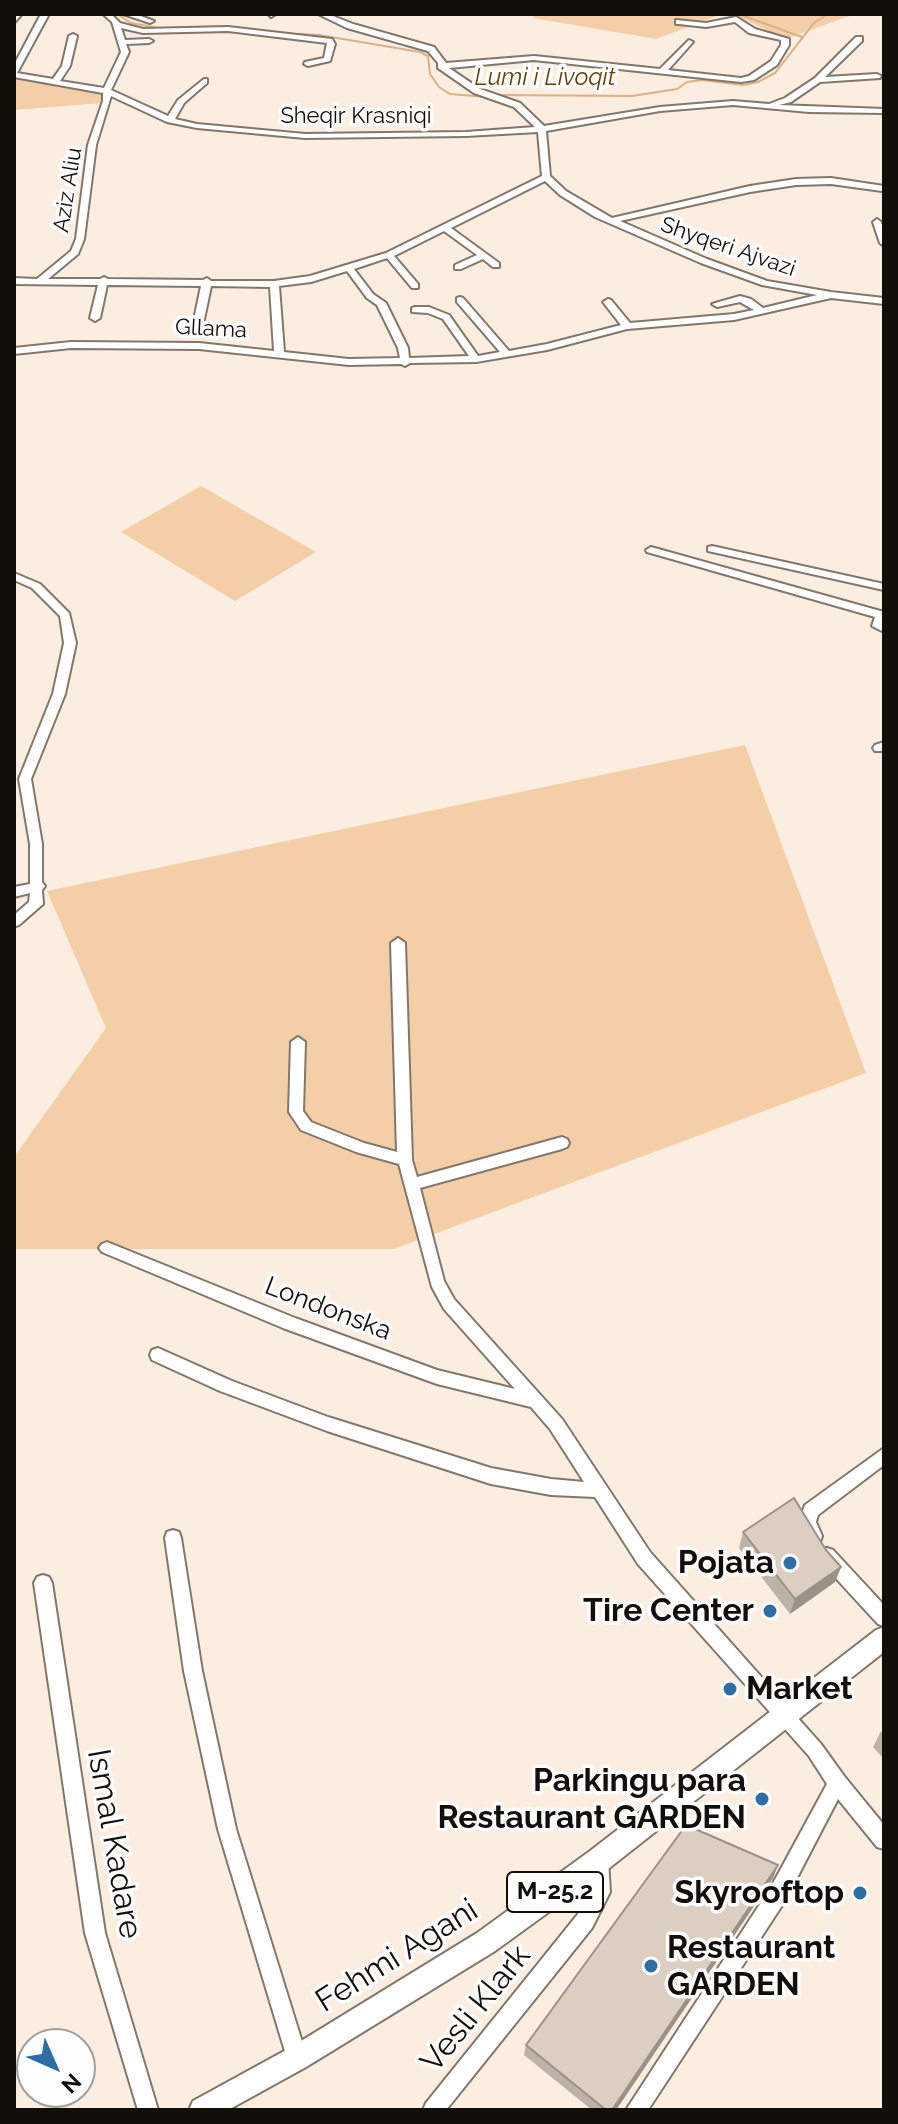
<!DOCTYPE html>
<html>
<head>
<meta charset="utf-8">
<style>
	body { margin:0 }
	#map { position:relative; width:898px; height:2124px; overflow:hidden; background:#fbede0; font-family:Raleway,sans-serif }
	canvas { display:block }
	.frame { position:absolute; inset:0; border:16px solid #120e0a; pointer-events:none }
	.north { position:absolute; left:16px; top:2028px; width:80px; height:80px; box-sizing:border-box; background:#fdfdfd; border:2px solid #9f9d9c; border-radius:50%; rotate:135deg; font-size:22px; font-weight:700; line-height:32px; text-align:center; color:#120e0a }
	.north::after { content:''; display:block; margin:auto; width:28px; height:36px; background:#2f6ea5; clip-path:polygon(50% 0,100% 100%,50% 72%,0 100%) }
</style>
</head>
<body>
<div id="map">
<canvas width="898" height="2124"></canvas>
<div class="frame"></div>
<div class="north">N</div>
</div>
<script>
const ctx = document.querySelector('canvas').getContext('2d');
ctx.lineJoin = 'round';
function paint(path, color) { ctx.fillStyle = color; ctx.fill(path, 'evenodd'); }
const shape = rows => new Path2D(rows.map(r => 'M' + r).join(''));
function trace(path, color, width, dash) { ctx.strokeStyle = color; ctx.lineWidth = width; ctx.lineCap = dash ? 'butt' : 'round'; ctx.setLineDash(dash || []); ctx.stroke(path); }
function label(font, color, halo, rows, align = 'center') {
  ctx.font = font + ' Raleway,sans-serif'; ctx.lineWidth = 7; ctx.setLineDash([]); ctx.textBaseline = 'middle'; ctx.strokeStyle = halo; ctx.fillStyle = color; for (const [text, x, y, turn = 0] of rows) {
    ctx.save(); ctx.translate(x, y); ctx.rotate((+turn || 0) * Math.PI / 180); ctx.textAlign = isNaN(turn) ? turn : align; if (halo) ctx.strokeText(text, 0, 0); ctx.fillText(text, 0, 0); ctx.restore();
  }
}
paint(shape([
	[535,14,723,14,656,39,533,18],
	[733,14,855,14,785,39],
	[14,78,73,85,104,93,103,103,14,110],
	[201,486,316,552,235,601,121,532],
	[745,745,866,1073,394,1249,14,1249,14,1157,106,1028,47,891]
]), '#f4cea7');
trace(shape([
	[117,14,131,23,164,29],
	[738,14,802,37],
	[205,28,252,30],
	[276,33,319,35,420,52,428,56,430,74,439,87,450,94,487,97],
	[496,95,632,96,677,89,687,82,702,80,743,85,758,82,775,73,814,23,828,14]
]), '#dcb082', 2);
const minor = shape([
	[14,14,22,14,14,23,14,14],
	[41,14,49,14,17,73,53,79,62,66,69,36,73,34,77,36,70,66,60,81,104,88,121,52,112,22,103,14,111,14,120,23,143,29,228,27,332,39,335,44,330,61,308,66,304,64,305,62,324,58,327,43,228,31,143,33,121,28,125,40,149,39,153,41,149,43,126,44,129,52,111,90,168,116,178,100,204,79,207,79,207,83,184,103,175,119,197,124,305,134,466,132,535,127,514,107,474,93,438,68,438,63,428,51,347,28,318,14,328,14,353,24,434,47,446,63,534,56,660,69,689,40,693,42,668,70,741,78,749,76,771,61,781,45,781,40,749,33,735,22,706,27,679,24,676,24,676,20,706,23,736,17,755,29,789,39,789,45,777,65,754,80,741,82,534,60,449,68,480,89,520,103,544,126,660,107,733,101,769,104,785,98,815,78,856,37,862,37,862,41,825,77,877,74,881,76,880,78,820,82,791,102,779,105,884,109,884,113,809,112,733,105,660,111,546,131,550,176,566,191,612,218,750,186,796,179,831,178,884,186,882,191,831,184,796,185,750,192,620,221,707,259,767,281,831,292,884,298,884,304,831,298,734,320,627,329,547,350,476,362,410,363,405,366,401,364,349,365,199,349,71,348,14,354,14,348,71,342,199,343,274,351,270,287,211,286,202,329,224,334,219,337,205,337,192,330,201,286,107,285,100,318,95,321,90,318,98,285,14,284,14,278,37,279,71,251,76,239,88,145,103,101,103,93,14,77,14,65,41,14],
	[111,96,167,122,197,128,305,138,466,136,538,132,542,176,386,253,310,276,274,281,211,281,207,278,203,280,108,279,104,277,100,279,48,279,78,254,84,239,96,145,111,96],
	[545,181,560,195,595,217,701,263,762,285,817,295,763,308,751,299,740,296,712,304,717,307,740,302,754,310,734,314,630,323,611,300,608,299,603,302,621,325,547,344,509,351,463,298,460,297,457,298,457,302,500,352,478,356,449,315,429,307,415,307,412,308,412,312,428,313,443,319,469,356,409,358,408,348,386,303,373,294,354,269,387,258,412,288,418,288,418,284,394,256,444,231,477,255,455,265,455,269,461,269,483,259,493,267,499,267,499,263,451,228,545,181],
	[347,271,367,298,377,305,398,348,400,358,349,359,284,352,279,286,311,282,347,271],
	[123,14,135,14,154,21,150,23,123,14],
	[268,14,276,14,271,17,268,14],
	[877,219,881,222,884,230,884,246,880,243,873,222,877,219],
	[712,546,884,584,884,590,708,551,708,547,712,546],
	[651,547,884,612,884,632,872,626,875,617,647,552,646,550,651,547],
	[14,573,40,584,69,613,76,643,65,694,31,779,42,844,42,882,45,886,42,890,43,904,19,925,14,927,14,915,29,902,30,893,14,897,14,887,30,884,30,844,19,779,53,694,64,643,60,616,32,588,14,580,14,573],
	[884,742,884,751,875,751,873,748,875,745,884,742],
	[398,938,405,943,412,1160,417,1177,562,1137,567,1139,569,1143,567,1147,562,1149,420,1188,444,1281,454,1299,562,1419,650,1552,821,1744,844,1776,884,1825,884,1849,877,1847,838,1799,785,1901,648,2110,626,2110,771,1887,827,1784,809,1756,638,1564,595,1497,551,1495,491,1484,327,1431,220,1391,152,1360,150,1355,152,1350,158,1348,232,1381,328,1417,491,1468,551,1479,584,1482,550,1429,531,1407,437,1384,283,1328,102,1252,99,1248,102,1244,107,1242,295,1318,437,1370,515,1389,444,1309,432,1287,399,1164,356,1152,301,1130,289,1112,291,1042,298,1037,305,1042,303,1111,311,1122,364,1143,397,1152,391,943,398,938],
	[884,1448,884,1465,818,1515,816,1522,822,1536,820,1542,814,1544,808,1542,799,1522,805,1505,884,1448],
	[173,1530,179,1532,181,1538,202,1671,236,1829,307,2058,304,2065,297,2068,290,2065,287,2058,218,1829,184,1671,165,1538,167,1532,173,1530],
	[827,1548,833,1550,884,1605,884,1626,878,1624,821,1562,818,1556,821,1550,827,1548],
	[43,1575,49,1577,52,1583,105,1933,158,2110,138,2110,85,1933,34,1583,37,1577,43,1575],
	[599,1851,606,1853,608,1860,610,1892,592,1928,446,2110,423,2110,426,2103,578,1914,590,1891,590,1860,592,1853,599,1851]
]);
const major = shape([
	[884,1627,884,1652,608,1869,495,1951,306,2067,228,2110,189,2110,193,2101,288,2049,477,1933,590,1851,876,1630,884,1627]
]);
trace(minor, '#82776b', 4);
trace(major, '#82776b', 4);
paint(minor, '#fff');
paint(major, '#fff');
paint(shape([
	[743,1532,826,1550,841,1567,835,1582,790,1614,739,1548],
	[884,1729,884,1759,873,1747,880,1733],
	[778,1865,773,1878,616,2110,592,2110,524,2055,526,2045]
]), '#bdb2a7');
paint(shape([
	[841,1567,835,1582,790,1614,795,1599],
	[778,1865,773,1878,616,2110,612,2110]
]), '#9a9188');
const building = shape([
	[794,1498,826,1550,841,1567,795,1599,743,1532,794,1498],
	[686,1825,778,1865,612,2110,606,2110,526,2045,686,1825]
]);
paint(building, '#dccfc2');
trace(building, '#9a9188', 2);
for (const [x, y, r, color] of [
	[790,1563,8,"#2f6ea5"],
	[770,1611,8,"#2f6ea5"],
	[730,1689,8,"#2f6ea5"],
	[762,1799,8,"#2f6ea5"],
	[860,1893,8,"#2f6ea5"],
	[651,1966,8,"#2f6ea5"]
]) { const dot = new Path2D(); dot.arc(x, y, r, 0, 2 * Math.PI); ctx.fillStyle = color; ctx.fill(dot); trace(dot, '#fdfdfd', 3); }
label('22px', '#120e0a', '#fdfdfd', [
	["Sheqir Krasniqi",356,116],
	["Aziz Aliu",68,190,-81],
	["Shyqeri Ajvazi",728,247,19],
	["Gllama",211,329,3]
]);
label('italic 24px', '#683f03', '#fdfdfd', [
	["Lumi i Livoqit",545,78]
]);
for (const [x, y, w] of [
	[555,1892,96]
]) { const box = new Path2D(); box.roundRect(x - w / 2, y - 20, w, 40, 6); ctx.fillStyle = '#fdfdfd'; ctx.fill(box); trace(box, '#120e0a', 2); }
label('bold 24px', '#120e0a', null, [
	["M-25.2",555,1892]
]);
label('26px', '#120e0a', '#fdfdfd', [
	["Londonska",328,1309,21]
]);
label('bold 32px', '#120e0a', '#fdfdfd', [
	["Pojata",774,1563],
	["Tire Center",754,1611],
	["Market",746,1689,"left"],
	["Parkingu para",746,1781],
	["Restaurant GARDEN",746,1818],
	["Skyrooftop",844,1893],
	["Restaurant",667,1948,"left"],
	["GARDEN",667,1985,"left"]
], 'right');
label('32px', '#120e0a', '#fdfdfd', [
	["Ismal Kadare",114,1844,80],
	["Fehmi Agani",397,1956,-32],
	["Vesli Klark",476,2009,-51]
]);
</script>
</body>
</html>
